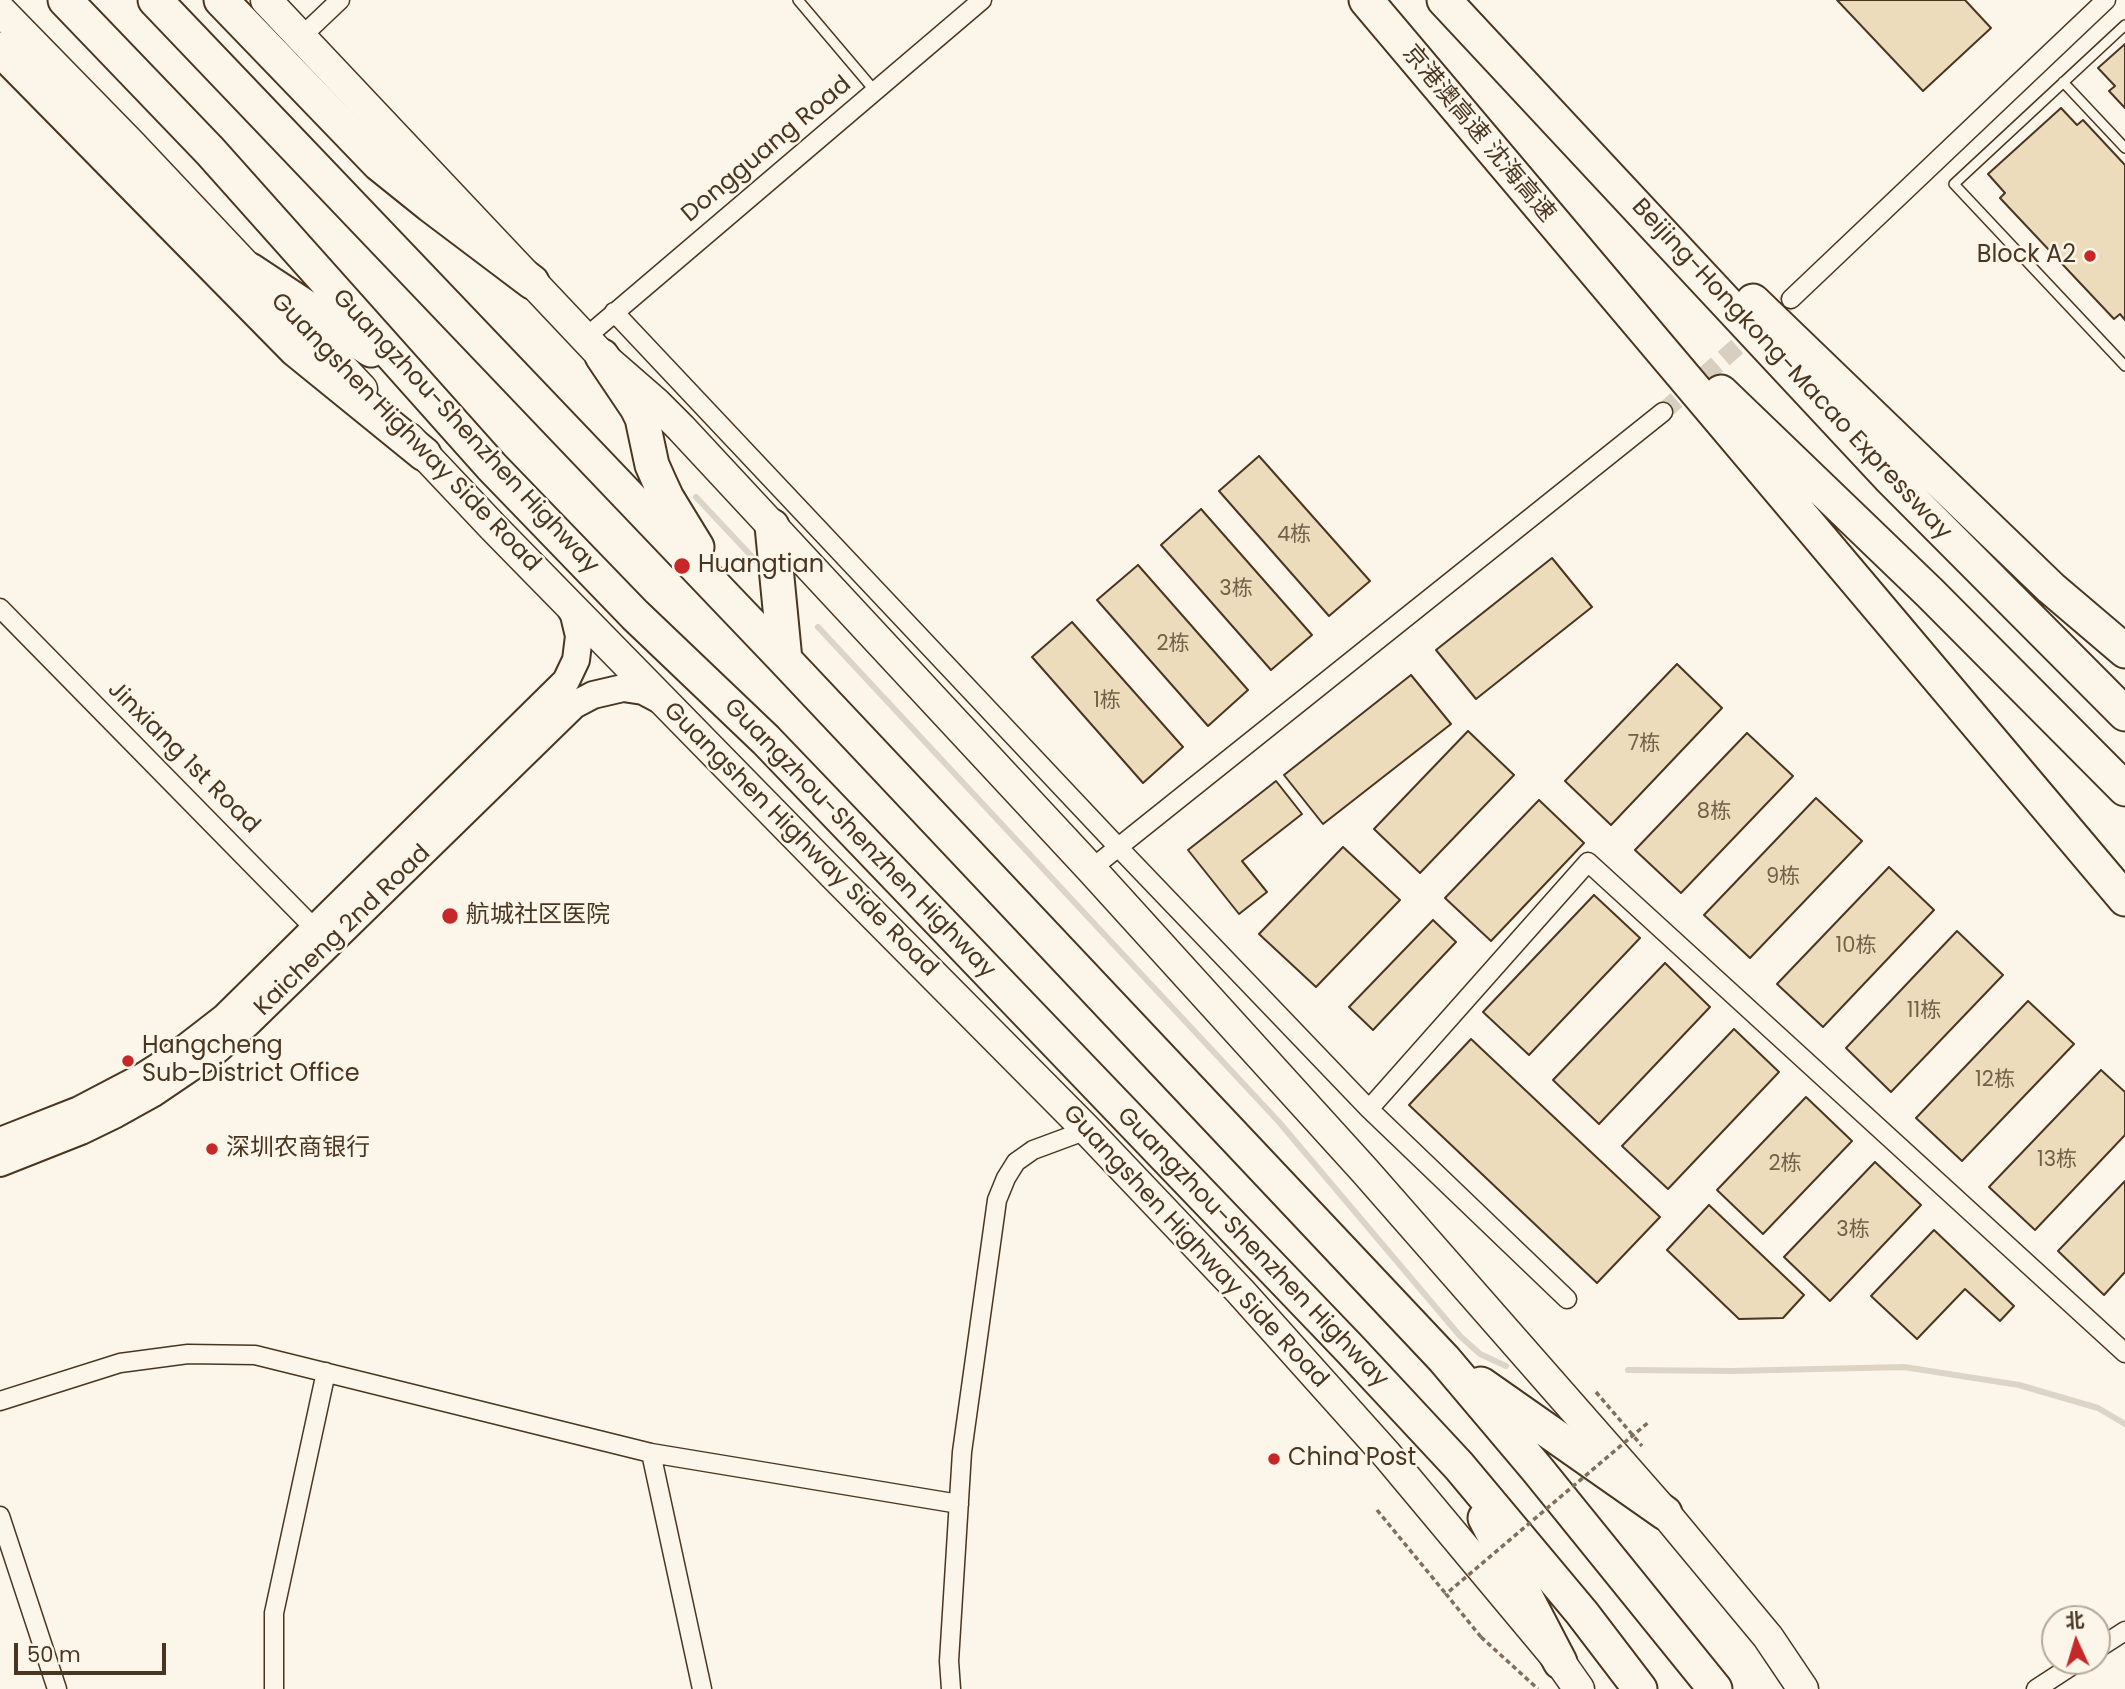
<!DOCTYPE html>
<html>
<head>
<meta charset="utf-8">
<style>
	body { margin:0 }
	#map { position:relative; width:2125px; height:1689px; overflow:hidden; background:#fbf6e9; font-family:Poppins,"Noto Sans SC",sans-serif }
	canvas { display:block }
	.north { position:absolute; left:2041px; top:1605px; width:70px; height:70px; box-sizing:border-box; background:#fbf6e9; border:2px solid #b4a999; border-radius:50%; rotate:356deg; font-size:19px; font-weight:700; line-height:28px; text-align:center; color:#4a3520 }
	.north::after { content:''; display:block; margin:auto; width:24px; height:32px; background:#c62828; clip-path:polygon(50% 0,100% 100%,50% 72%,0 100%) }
	.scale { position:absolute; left:14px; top:1643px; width:152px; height:32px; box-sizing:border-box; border:4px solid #4a3520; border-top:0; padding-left:9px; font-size:21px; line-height:24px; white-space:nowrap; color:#4a3520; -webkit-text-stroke:5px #fbf6e9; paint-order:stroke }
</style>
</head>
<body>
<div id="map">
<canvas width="2125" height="1689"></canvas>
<div class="north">北</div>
<div class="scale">50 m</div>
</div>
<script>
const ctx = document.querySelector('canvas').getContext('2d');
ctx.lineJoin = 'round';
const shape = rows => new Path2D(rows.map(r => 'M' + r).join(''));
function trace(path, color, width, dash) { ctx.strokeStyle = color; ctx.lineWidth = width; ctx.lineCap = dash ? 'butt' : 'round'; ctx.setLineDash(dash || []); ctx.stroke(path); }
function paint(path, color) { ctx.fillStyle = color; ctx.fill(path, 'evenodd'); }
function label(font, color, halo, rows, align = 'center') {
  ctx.font = font + ' Poppins,"Noto Sans SC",sans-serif'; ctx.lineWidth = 5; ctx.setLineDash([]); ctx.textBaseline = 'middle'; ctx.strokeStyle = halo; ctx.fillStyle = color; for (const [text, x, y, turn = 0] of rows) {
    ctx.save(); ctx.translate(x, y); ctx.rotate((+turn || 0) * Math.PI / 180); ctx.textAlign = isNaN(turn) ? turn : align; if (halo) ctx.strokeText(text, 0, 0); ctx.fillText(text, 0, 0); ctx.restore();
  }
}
trace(shape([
	[696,497,757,562],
	[818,627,1279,1122,1460,1336,1480,1354,1506,1366],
	[1628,1370,1732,1371,1904,1367,2019,1385,2098,1408,2125,1424]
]), '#dcd4c6', 6);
const building = shape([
	[1837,0,1965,0,1991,28,1923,91,1837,0],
	[2125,44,2125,108,2109,91,2115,86,2098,68,2125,44],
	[2061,108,2077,125,2083,120,2125,165,2125,320,2120,314,2114,319,2000,198,2005,193,1988,174,2061,108],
	[1259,456,1370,581,1329,616,1219,491,1259,456],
	[1201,509,1312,635,1271,670,1161,545,1201,509],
	[1552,558,1592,607,1476,699,1436,650,1552,558],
	[1138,565,1248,690,1208,726,1097,600,1138,565],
	[1072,622,1183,747,1143,783,1032,657,1072,622],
	[1677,664,1722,708,1611,825,1565,781,1677,664],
	[1411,675,1451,724,1323,824,1284,775,1411,675],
	[1468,731,1514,775,1420,873,1374,829,1468,731],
	[1747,733,1793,776,1681,893,1635,850,1747,733],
	[1276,781,1302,814,1242,861,1267,892,1239,914,1188,850,1276,781],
	[1816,798,1862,841,1750,958,1704,915,1816,798],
	[1539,800,1584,843,1491,941,1445,898,1539,800],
	[1343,847,1400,900,1316,987,1259,934,1343,847],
	[1889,867,1934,910,1823,1027,1777,984,1889,867],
	[1594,895,1640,938,1529,1055,1483,1012,1594,895],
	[1433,920,1456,942,1373,1030,1349,1007,1433,920],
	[1957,931,2003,975,1891,1092,1846,1048,1957,931],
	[1665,963,1710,1007,1599,1124,1553,1080,1665,963],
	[2028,1001,2074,1044,1962,1161,1916,1118,2028,1001],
	[1734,1029,1779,1072,1668,1189,1622,1146,1734,1029],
	[1471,1039,1660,1217,1597,1283,1409,1105,1471,1039],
	[2101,1070,2125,1092,2125,1135,2035,1230,1989,1187,2101,1070],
	[1806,1097,1852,1141,1763,1234,1717,1190,1806,1097],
	[1875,1162,1921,1205,1830,1301,1784,1257,1875,1162],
	[2125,1181,2125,1272,2104,1295,2058,1251,2125,1181],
	[1709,1205,1804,1295,1783,1318,1739,1319,1667,1250,1709,1205],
	[1934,1230,2014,1306,2000,1321,1965,1289,1917,1339,1871,1296,1934,1230]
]);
paint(building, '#ecdcbc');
trace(building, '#4a3520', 2);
trace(shape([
	[1663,412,1791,299]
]), '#d8cfc1', 18, [18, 9]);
const lane = shape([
	[798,0,875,91],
	[2125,25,1954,184,2125,366],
	[2063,82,2125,148]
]);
const street = shape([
	[301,37,340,0],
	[1791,299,2106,0],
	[614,312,1118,847,1369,1109,1567,1299],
	[585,338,982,0],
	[0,608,322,936],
	[1091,869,1663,412],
	[1369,1109,1588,862,2125,1353],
	[0,1401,120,1363,188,1354,255,1355,651,1453,959,1504],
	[651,1453,702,1689],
	[0,1516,57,1689],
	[2097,1649,2125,1631],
	[274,1689,274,1613,326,1372],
	[951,1689,949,1661,962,1452,997,1200,1006,1178,1016,1162,1033,1150,1087,1130],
	[2036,1689,2079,1661]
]);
const secondary = shape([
	[0,1141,79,1110,142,1077,172,1058,225,1017,566,681,576,660,579,636,574,615,568,604],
	[0,1163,81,1131,116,1114,152,1094,217,1050,247,1024,574,705,593,695,623,688,643,691,664,702]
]);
const primary = shape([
	[266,0,602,356,656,403,681,428,1091,869,1365,1171,1665,1513,1768,1637,1803,1689],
	[0,10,130,143,362,389],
	[409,438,493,527,835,876,1087,1130,1240,1291,1387,1455,1560,1662,1579,1689]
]);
const highway = shape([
	[65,0,210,151,492,467,635,615,766,740,1350,1349,1459,1466,1582,1613,1640,1689],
	[155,0,785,660,1444,1359,1537,1469,1715,1689],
	[221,0,379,164,430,205,532,282],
	[1366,0,2125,899],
	[1444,0,1889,477,2125,714],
	[0,49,296,350,424,454],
	[250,270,371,350],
	[1753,301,2051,588,2125,651],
	[602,356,637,408,642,418,652,465,660,483,667,498,697,547],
	[1721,392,1930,593,2125,789],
	[772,526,785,660],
	[1481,1384,1665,1513],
	[1485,1518,1560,1662]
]);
trace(lane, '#4a3520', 12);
trace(street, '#4a3520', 21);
trace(secondary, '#4a3520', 30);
trace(primary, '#4a3520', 33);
trace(highway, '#4a3520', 37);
trace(shape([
	[1596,1392,1642,1446],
	[1377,1510,1446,1594],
	[1481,1637,1538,1689]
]), '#7f6f5c', 3.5, [5, 3.5]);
trace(lane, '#fbf6e9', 9);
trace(street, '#fbf6e9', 18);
trace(secondary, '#fbf6e9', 26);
trace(primary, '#fbf6e9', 30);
trace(highway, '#fbf6e9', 33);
trace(shape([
	[1481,1637,1446,1594,1650,1421]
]), '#7f6f5c', 3.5, [5, 3.5]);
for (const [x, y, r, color] of [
	[2090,256,7,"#c62828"],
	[682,566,9,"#c62828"],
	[450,916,9,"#c62828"],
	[128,1061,7,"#c62828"],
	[212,1149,7,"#c62828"],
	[1274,1459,7,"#c62828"]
]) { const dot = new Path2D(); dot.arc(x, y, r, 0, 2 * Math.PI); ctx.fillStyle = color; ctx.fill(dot); trace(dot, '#fbf6e9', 2.5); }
label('21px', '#725f47', null, [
	["4栋",1294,536],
	["3栋",1236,590],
	["2栋",1173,645],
	["1栋",1107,702],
	["7栋",1644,745],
	["8栋",1714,813],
	["9栋",1783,878],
	["10栋",1856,947],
	["11栋",1924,1012],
	["12栋",1995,1081],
	["13栋",2057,1161],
	["2栋",1785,1165],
	["3栋",1853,1231]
]);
label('24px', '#4a3520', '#fbf6e9', [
	["京港澳高速 沈海高速",1478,134,50],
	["Dongguang Road",767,150,-40],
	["Beijing-Hongkong-Macao Expressway",1791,370,47],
	["Guangzhou-Shenzhen Highway",465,432,47],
	["Guangshen Highway Side Road",405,433,46],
	["Jinxiang 1st Road",183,758,45],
	["Guangzhou-Shenzhen Highway",859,839,46],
	["Guangshen Highway Side Road",800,840,45],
	["Kaicheng 2nd Road",343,931,-44],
	["Guangshen Highway Side Road",1195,1247,47],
	["Guangzhou-Shenzhen Highway",1252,1248,46]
]);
label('24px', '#4a3520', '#fbf6e9', [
	["Block A2",2076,256,"right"],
	["Huangtian",698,566],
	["航城社区医院",466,916],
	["Hangcheng",142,1047],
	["Sub-District Office",142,1075],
	["深圳农商银行",226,1149],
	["China Post",1288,1459]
], 'left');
</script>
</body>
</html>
